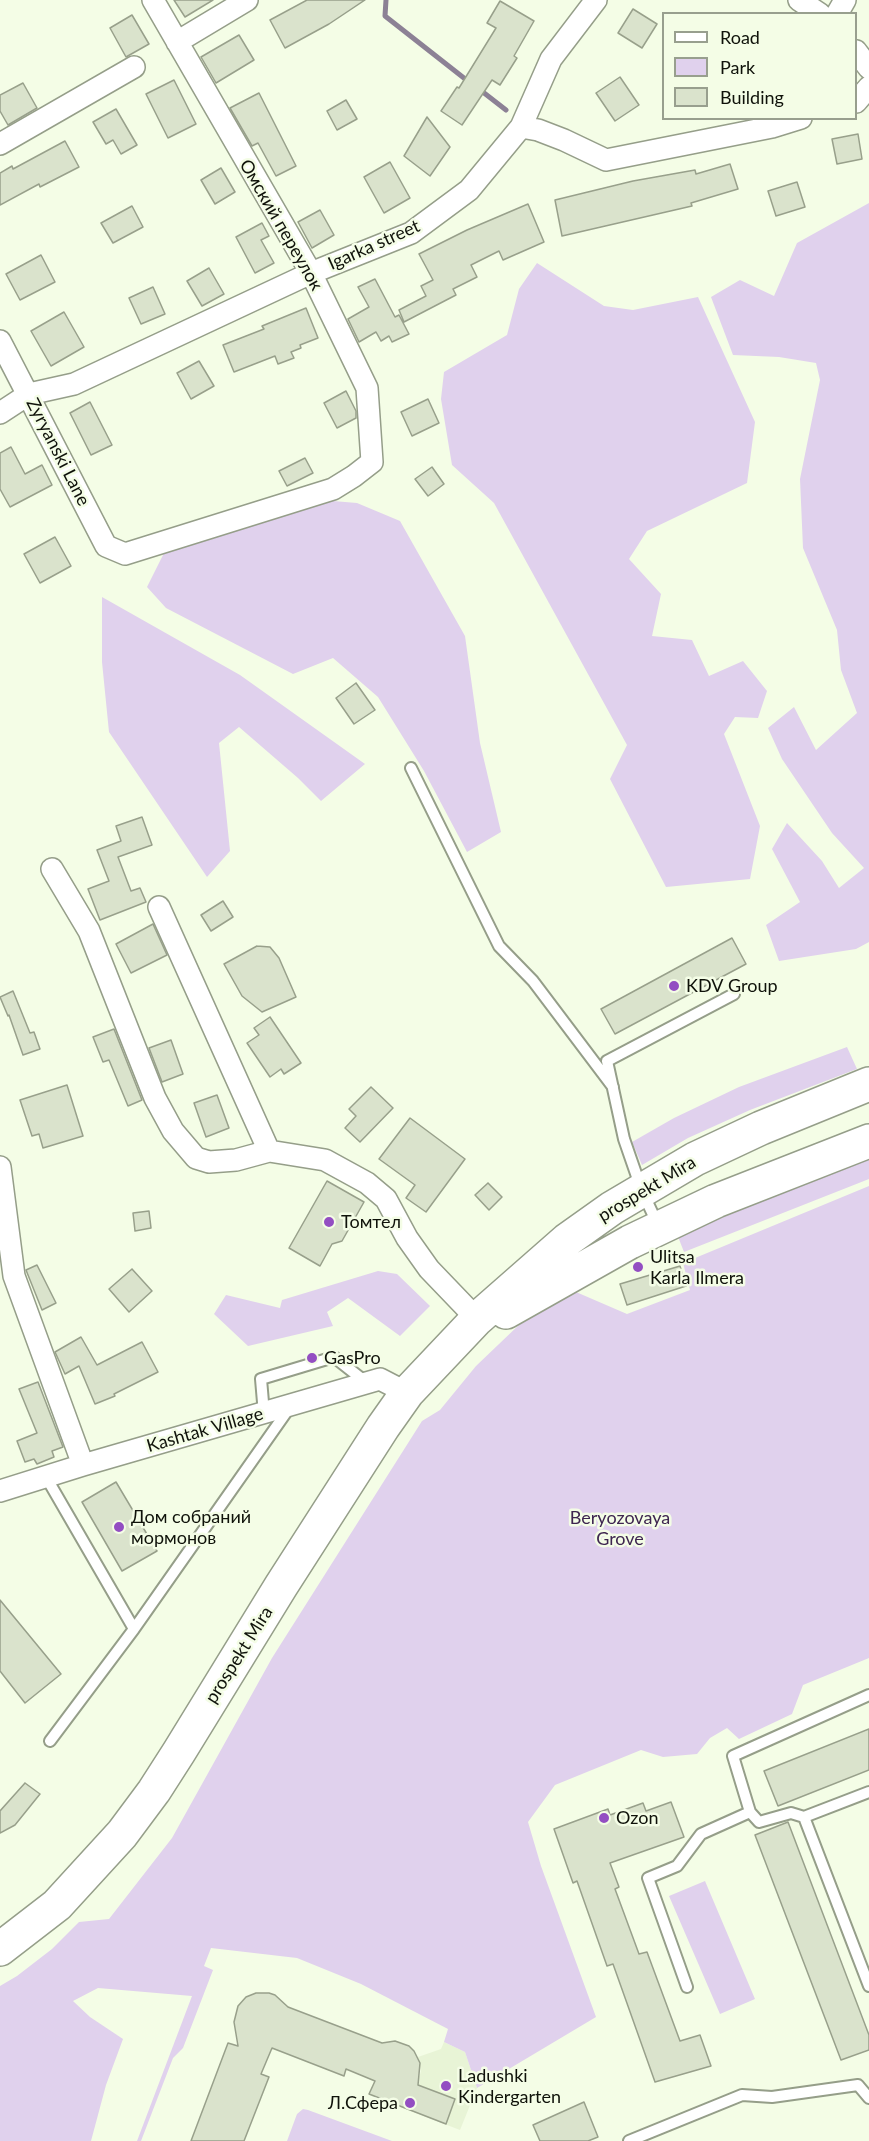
<!DOCTYPE html>
<html>
<head>
<meta charset="utf-8">
<style>
	body { margin:0 }
	#map { position:relative; width:869px; height:2141px; overflow:hidden; background:#f4fde6; font-family:Lato,sans-serif }
	canvas { display:block }
	.legend { position:absolute; left:662px; top:12px; width:195px; height:108px; box-sizing:border-box; background:#f4fde6; border:2px solid #989f8e; margin:0; padding:8px 10px; list-style:none; font-size:18px; color:#0f120a }
	.legend li { display:flex; align-items:center; gap:12px; height:30px }
	.legend b { width:30px; border:2px solid #989f8e }
</style>
</head>
<body>
<div id="map">
<canvas width="869" height="2141"></canvas>
<ul class="legend">
<li><b style="height:8px;background:#fff"></b>Road</li>
<li><b style="height:16px;background:#e0d1ed"></b>Park</li>
<li><b style="height:16px;background:#dae3cc"></b>Building</li>
</ul>
</div>
<script>
const ctx = document.querySelector('canvas').getContext('2d');
ctx.lineJoin = 'round';
function paint(path, color) { ctx.fillStyle = color; ctx.fill(path, 'evenodd'); }
const shape = rows => new Path2D(rows.map(r => 'M' + r).join(''));
function trace(path, color, width, dash) { ctx.strokeStyle = color; ctx.lineWidth = width; ctx.lineCap = dash ? 'butt' : 'round'; ctx.setLineDash(dash || []); ctx.stroke(path); }
function label(font, color, halo, rows, align = 'center') {
  ctx.font = font + ' Lato,sans-serif'; ctx.lineWidth = 5; ctx.setLineDash([]); ctx.textBaseline = 'middle'; ctx.strokeStyle = halo; ctx.fillStyle = color; for (const [text, x, y, turn = 0] of rows) {
    ctx.save(); ctx.translate(x, y); ctx.rotate((+turn || 0) * Math.PI / 180); ctx.textAlign = isNaN(turn) ? turn : align; if (halo) ctx.strokeText(text, 0, 0); ctx.fillText(text, 0, 0); ctx.restore();
  }
}
paint(shape([
	[444,2042,465,2052,477,2088,460,2130,395,2105,398,2098,417,2085,421,2071,418,2057,441,2049]
]), '#e8f4d6');
paint(shape([
	[869,203,869,942,856,949,779,961,766,925,800,902,772,849,787,823,822,861,839,888,864,868,832,833,782,759,768,728,794,707,816,750,857,713,841,670,837,630,803,548,800,479,820,380,816,363,779,357,733,355,711,297,740,280,774,296,797,243],
	[537,263,604,306,633,310,698,297,755,422,747,483,647,531,629,559,661,594,652,636,692,640,709,676,743,661,767,691,758,718,735,717,724,734,760,826,750,879,666,887,610,779,627,745,494,503,452,465,441,399,444,372,507,335,519,289],
	[321,500,357,503,400,521,465,636,480,743,501,832,467,852,424,771,378,697,333,658,293,674,166,608,147,587,166,549],
	[102,597,240,675,365,764,321,801,298,778,239,727,219,743,230,851,207,877,109,732,102,662],
	[847,1047,857,1069,750,1110,688,1138,642,1165,632,1142,674,1118,739,1087],
	[869,1152,869,1179,684,1252,675,1229],
	[869,1186,869,1658,803,1685,792,1714,739,1739,727,1728,710,1738,697,1754,663,1757,641,1750,555,1785,528,1822,541,1866,596,2017,477,2088,465,2052,444,2042,448,2029,361,1984,297,1958,211,1948,204,1966,213,1970,183,2048,173,2058,141,2141,137,2141,192,1996,98,1988,73,2001,90,2017,123,2039,106,2085,91,2141,0,2141,0,1986,17,1976,52,1949,79,1922,109,1919,172,1838,272,1658,422,1421,440,1410,476,1366,522,1322,576,1292,627,1314,690,1290,683,1263],
	[378,1271,397,1274,430,1306,400,1336,348,1298,327,1312,333,1326,248,1346,214,1314,226,1295,280,1308,282,1300],
	[705,1881,755,1999,720,2014,669,1896],
	[303,2109,308,2110,392,2141,287,2141,297,2114]
]), '#e0d1ed');
trace(shape([
	[386,0,385,16,469,82],
	[479,89,506,110]
]), '#8c8195', 5);
const building = shape([
	[174,0,213,0,185,17,174,0],
	[307,0,365,0,329,24,285,48,270,20,307,0],
	[500,1,534,21,514,56,517,58,500,85,492,80,462,125,441,111,457,87,459,88,496,28,487,23,500,1],
	[633,9,657,24,642,48,618,33,633,9],
	[132,15,149,44,126,57,110,28,132,15],
	[239,35,254,60,216,83,201,57,239,35],
	[620,77,639,105,615,121,596,93,620,77],
	[174,80,196,124,168,138,146,94,174,80],
	[23,83,37,108,8,125,0,111,0,95,23,83],
	[259,93,296,166,276,176,258,143,252,146,230,108,259,93],
	[346,100,357,119,337,130,327,111,346,100],
	[116,109,137,145,121,154,113,140,106,144,93,122,116,109],
	[427,117,450,147,430,176,404,156,427,117],
	[858,134,862,159,837,164,832,139,858,134],
	[65,141,79,167,40,187,39,184,0,205,0,173,12,166,13,169,65,141],
	[390,162,410,198,384,213,364,177,390,162],
	[730,164,738,189,691,203,692,206,562,236,555,200,633,181,695,170,696,174,730,164],
	[221,168,235,192,215,204,201,180,221,168],
	[797,182,805,207,776,216,768,191,797,182],
	[528,204,544,242,503,260,499,251,471,265,477,277,453,289,456,295,404,322,399,310,426,296,421,286,433,280,419,254,467,230,528,204],
	[132,206,143,227,113,243,101,223,132,206],
	[320,210,334,235,312,248,298,222,320,210],
	[262,223,269,236,261,240,274,263,255,273,236,237,262,223],
	[41,255,55,282,20,300,6,274,41,255],
	[209,268,224,294,202,306,187,281,209,268],
	[375,279,395,317,399,315,409,334,392,342,389,336,381,341,376,332,359,342,348,319,369,307,358,287,375,279],
	[153,287,165,314,141,324,129,298,153,287],
	[306,308,318,338,300,345,301,348,291,352,294,358,278,364,275,356,234,372,223,345,264,329,262,326,306,308],
	[64,312,84,347,51,366,31,331,64,312],
	[199,361,214,386,191,399,177,373,199,361],
	[346,391,356,411,356,418,337,428,324,403,346,391],
	[428,399,439,423,412,436,401,412,428,399],
	[90,402,112,445,91,455,70,413,90,402],
	[11,447,25,474,42,465,52,485,10,507,0,489,0,453,11,447],
	[305,458,313,473,287,486,279,471,305,458],
	[432,467,444,484,428,496,415,479,432,467],
	[55,537,71,566,40,583,24,554,55,537],
	[356,683,375,710,354,724,336,698,356,683],
	[142,817,152,845,118,857,131,891,140,888,146,902,100,920,88,889,109,881,97,850,121,841,116,826,142,817],
	[223,901,233,917,211,931,201,915,223,901],
	[153,924,167,955,131,973,116,944,153,924],
	[732,938,746,964,615,1034,601,1009,732,938],
	[257,946,270,947,279,958,296,997,262,1012,242,996,224,964,257,946],
	[13,991,30,1033,34,1032,40,1049,23,1055,9,1015,8,1016,0,997,13,991],
	[270,1017,301,1063,284,1074,281,1069,270,1077,247,1043,259,1035,254,1028,270,1017],
	[114,1029,142,1100,128,1106,109,1060,103,1062,93,1037,114,1029],
	[171,1040,183,1074,162,1082,149,1048,171,1040],
	[67,1085,83,1136,43,1148,39,1134,32,1136,20,1100,67,1085],
	[371,1087,393,1108,360,1142,345,1128,356,1116,349,1109,371,1087],
	[217,1095,229,1128,206,1137,194,1103,217,1095],
	[410,1118,465,1159,426,1212,406,1198,415,1185,379,1159,410,1118],
	[327,1181,364,1202,342,1241,332,1244,320,1266,289,1248,327,1181],
	[488,1183,502,1197,489,1210,475,1195,488,1183],
	[149,1211,151,1228,135,1231,133,1213,149,1211],
	[37,1265,56,1303,42,1310,26,1270,37,1265],
	[680,1266,686,1286,627,1305,620,1284,680,1266],
	[132,1269,152,1291,129,1312,109,1289,132,1269],
	[81,1337,97,1365,142,1342,158,1372,114,1394,115,1396,95,1404,79,1366,65,1374,55,1352,81,1337],
	[38,1382,63,1447,52,1451,54,1457,37,1464,34,1459,25,1462,17,1441,37,1433,19,1389,38,1382],
	[116,1482,157,1551,122,1571,82,1502,116,1482],
	[0,1600,61,1674,25,1703,0,1671,0,1600],
	[869,1729,869,1770,778,1806,764,1771,869,1729],
	[25,1783,40,1794,15,1825,0,1833,0,1811,25,1783],
	[671,1802,684,1837,610,1863,619,1887,615,1889,639,1954,647,1952,680,2041,700,2035,711,2066,655,2082,613,1964,607,1966,577,1881,573,1883,554,1829,608,1809,610,1815,643,1803,646,1811,671,1802],
	[788,1822,869,2035,869,2050,841,2060,755,1835,788,1822],
	[256,1993,269,1993,275,1995,288,2007,382,2043,395,2041,409,2046,414,2051,420,2063,418,2085,455,2099,446,2124,369,2094,375,2081,346,2069,344,2076,272,2048,261,2074,269,2077,244,2141,191,2141,228,2043,238,2046,234,2022,238,2006,246,1997,256,1993],
	[584,2102,598,2137,588,2141,540,2141,533,2125,584,2102]
]);
paint(building, '#dae3cc');
trace(building, '#98a08b', 1.5);
const lane = shape([
	[411,768,499,946,533,981,613,1087],
	[658,1225,642,1191,624,1139,607,1061,734,994],
	[264,1414,261,1379,334,1357,367,1383],
	[46,1477,134,1629],
	[50,1741,134,1629,290,1407],
	[869,1792,804,1817,869,1986],
	[750,1812,733,1756,869,1695],
	[687,1987,648,1878,677,1866,701,1834,750,1812,759,1822,791,1813,804,1817],
	[629,2141,742,2095,772,2097,858,2085,869,2098]
]);
const street = shape([
	[799,0,820,14],
	[837,14,845,0],
	[177,42,247,0],
	[856,51,869,68],
	[856,102,869,87],
	[521,127,551,59,596,0],
	[0,144,134,67],
	[0,341,106,546,125,554,333,489,354,476,372,462,367,388,311,273,153,0],
	[0,413,29,394,74,384,311,273,411,233,469,190,521,127,538,130,564,140,606,160,772,127,801,118],
	[52,869,89,931,155,1098,173,1131,196,1158,209,1162,236,1160,269,1151,325,1160,367,1183,386,1199,407,1238,429,1269,477,1319],
	[159,907,269,1151],
	[0,1167,14,1276,83,1465],
	[0,1491,83,1465,380,1379,407,1393]
]);
const primary = shape([
	[506,1312,630,1242,716,1201,869,1141],
	[0,1949,57,1905,122,1834,154,1791,179,1752,281,1586,383,1427,407,1393,477,1319,567,1240,612,1208,695,1159,761,1128,869,1084]
]);
trace(lane, '#959e89', 14);
trace(street, '#959e89', 24);
trace(primary, '#959e89', 36);
trace(lane, '#fff', 10);
trace(street, '#fff', 21);
trace(primary, '#fff', 33);
for (const [x, y, r, color] of [
	[674,986,6,"#934ec2"],
	[329,1222,6,"#934ec2"],
	[638,1267,6,"#934ec2"],
	[312,1358,6,"#934ec2"],
	[119,1527,6,"#934ec2"],
	[604,1818,6,"#934ec2"],
	[446,2086,6,"#934ec2"],
	[410,2103,6,"#934ec2"]
]) { const dot = new Path2D(); dot.arc(x, y, r, 0, 2 * Math.PI); ctx.fillStyle = color; ctx.fill(dot); trace(dot, '#f4fde6', 2); }
label('18px', '#0f120a', '#f4fde6', [
	["Омский переулок",281,225,60],
	["Igarka street",374,245,-24],
	["Zyryanski Lane",58,452,63],
	["prospekt Mira",647,1189,-31],
	["Kashtak Village",205,1430,-16],
	["prospekt Mira",239,1655,-58]
]);
label('18px', '#0f120a', '#f4fde6', [
	["KDV Group",686,986],
	["Томтел",341,1222],
	["Ulitsa",650,1257],
	["Karla Ilmera",650,1278],
	["GasPro",324,1358],
	["Дом собраний",131,1517],
	["мормонов",131,1538],
	["Ozon",616,1818],
	["Ladushki",458,2076],
	["Kindergarten",458,2097],
	["Л.Сфера",398,2103,"right"]
], 'left');
label('18px', '#3e2550', '#f4fde6', [
	["Beryozovaya",620,1518],
	["Grove",620,1539]
]);
</script>
</body>
</html>
